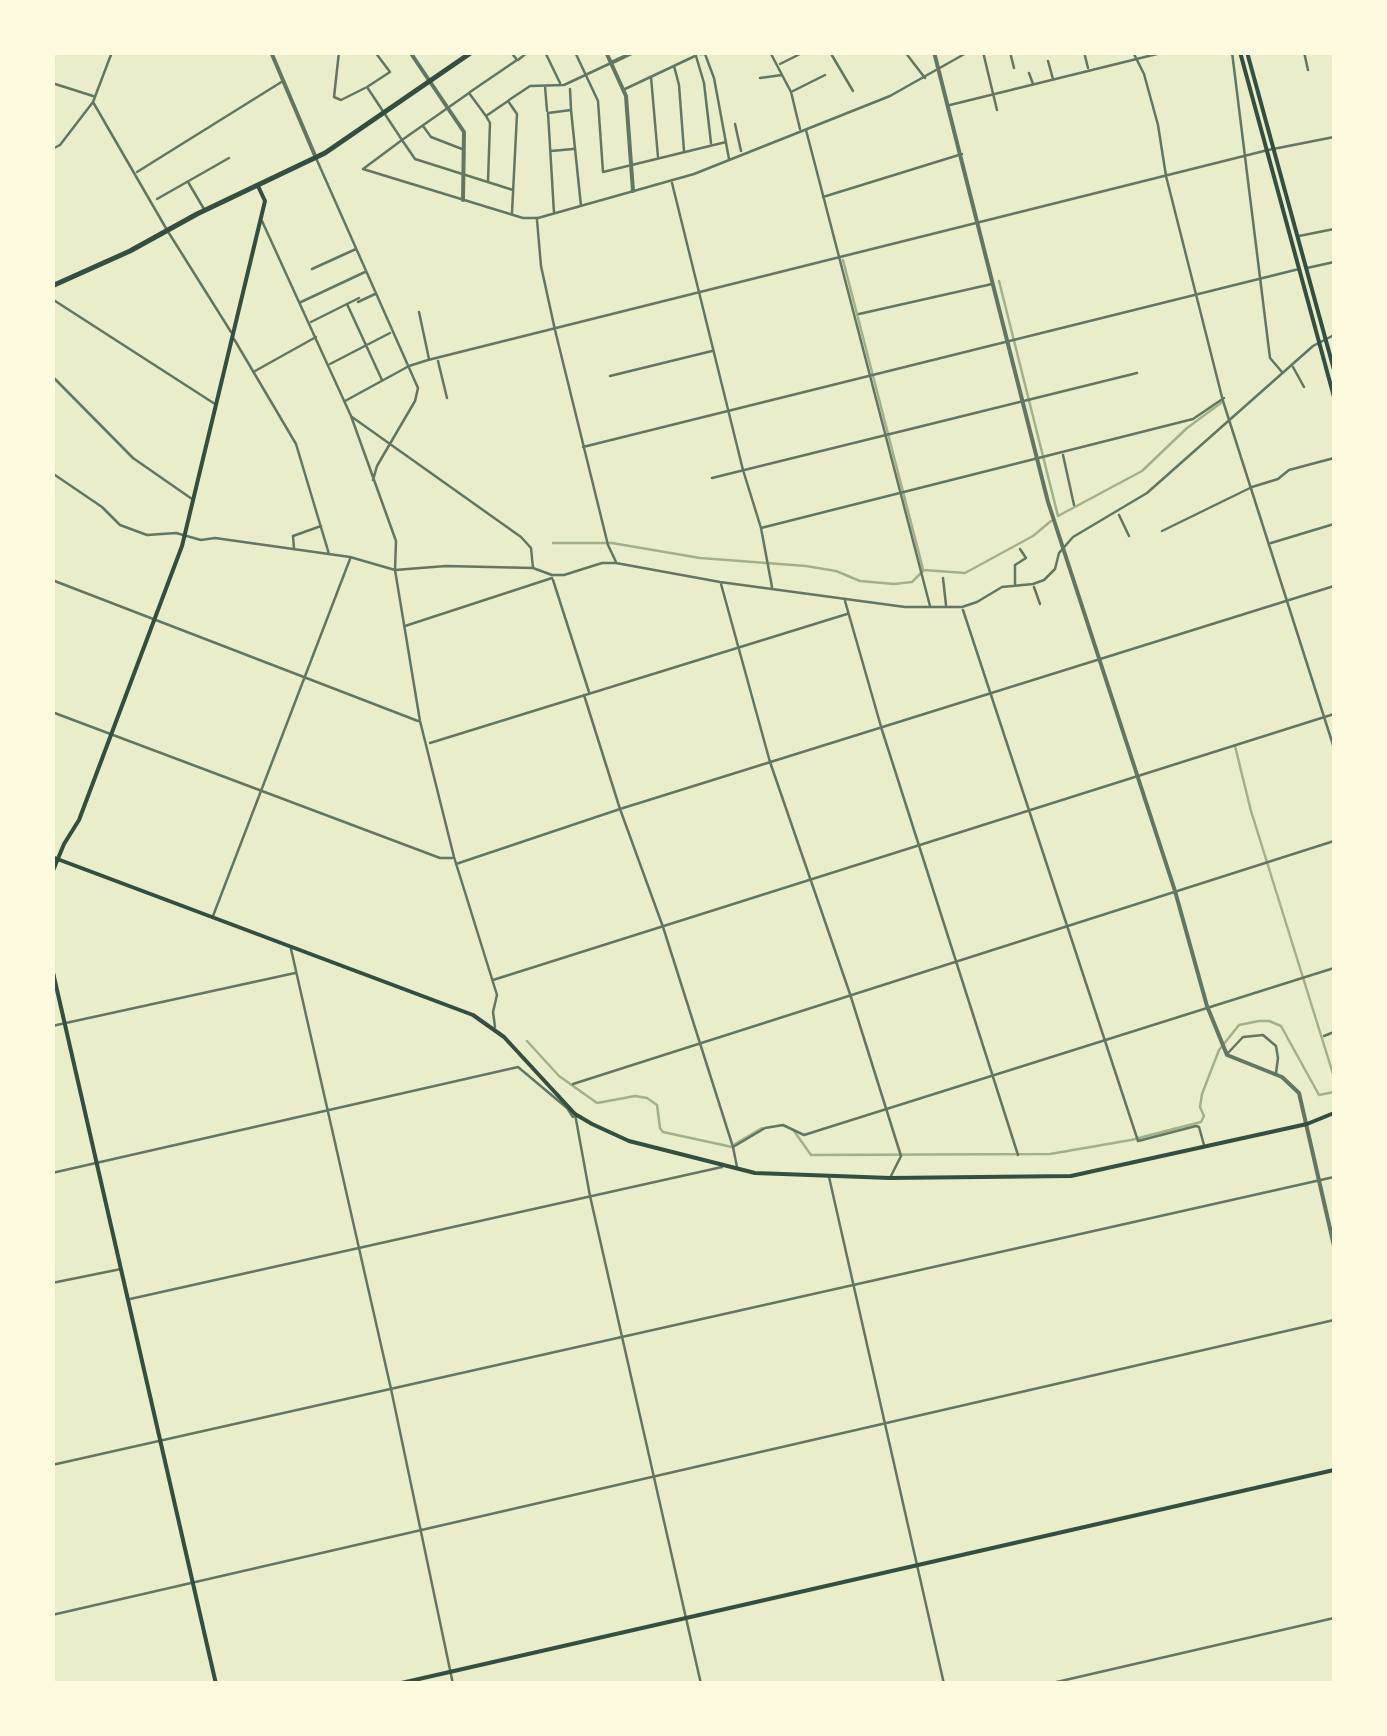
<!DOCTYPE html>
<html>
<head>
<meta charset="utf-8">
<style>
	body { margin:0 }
	#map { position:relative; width:1387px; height:1736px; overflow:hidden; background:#e9edc9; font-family:"Nunito Sans",sans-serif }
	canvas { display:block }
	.frame { position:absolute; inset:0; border:55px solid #fefae0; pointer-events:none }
</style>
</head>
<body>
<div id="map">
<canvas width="1387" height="1736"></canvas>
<div class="frame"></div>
</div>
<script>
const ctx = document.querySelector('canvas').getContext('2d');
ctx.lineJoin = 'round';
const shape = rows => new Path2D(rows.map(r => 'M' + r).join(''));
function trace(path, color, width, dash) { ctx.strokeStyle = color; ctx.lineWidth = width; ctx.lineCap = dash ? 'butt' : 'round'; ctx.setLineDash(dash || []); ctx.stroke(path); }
trace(shape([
	[843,260,923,569],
	[999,281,1058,516,1142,471,1187,428,1221,403],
	[553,543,612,543,700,558,806,566,836,571,860,581,894,584,912,582,924,570,965,573,1033,536,1051,521],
	[1235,746,1251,811,1334,1077],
	[527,1041,559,1076,597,1103,635,1096,647,1098,657,1105,660,1128,663,1132,732,1147],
	[794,1131,811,1155,1050,1154,1131,1140,1201,1122,1204,1116,1200,1107,1202,1094,1219,1050,1239,1025,1259,1021,1269,1021,1281,1026,1319,1095,1334,1092],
	[735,1144,762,1128]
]), '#a3b18a', 2.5);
trace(shape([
	[339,52,334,97,341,100,365,88],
	[375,52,390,72,367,87,402,140,469,93,486,116,508,101,517,114,512,213],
	[545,52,560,83],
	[575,52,598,101,603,172,726,142],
	[770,52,791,92,800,129],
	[830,52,853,91],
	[905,52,925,78],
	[983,52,997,110],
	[1010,52,1014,68],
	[1084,52,1088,68],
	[1133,52,1144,74,1158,125,1166,176,1223,401,1334,748],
	[1232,52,1270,358,1282,372],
	[1304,52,1308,70],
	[699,54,705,54,714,78,729,159],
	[696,56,704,83,711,143],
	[518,60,528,52],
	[1048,61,1053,79],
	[780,64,804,52],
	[674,66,679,85,684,151],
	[1029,73,1033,84],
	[651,77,658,157],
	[760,78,782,75],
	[52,83,93,96],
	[545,86,547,111],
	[570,89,571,109],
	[625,89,695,56],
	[793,91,825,75],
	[470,92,517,60,511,52],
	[509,100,530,86,564,85,611,63],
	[93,102,167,230,231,332],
	[950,105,1165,52],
	[486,116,490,123,488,181],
	[735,124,741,151],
	[423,126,431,137,462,149],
	[806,130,930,606],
	[52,149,60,145,93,102,112,52],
	[551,151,573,149],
	[316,158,418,388,415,401,377,466,373,480],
	[137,172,283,81],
	[188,182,204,209],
	[672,183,743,470,761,528,772,587],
	[513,190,415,159,402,140,363,169,523,218,538,218,694,174,890,96,968,52],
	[823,197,962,154],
	[157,199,229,158],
	[554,213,548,113,571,110,581,206],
	[537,220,541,266,555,330,608,545,616,562],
	[262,221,351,416,396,541,395,570,420,721,454,857,497,995,493,1012,495,1027],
	[1299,236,1334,229],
	[1307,268,1334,262],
	[312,269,356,249],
	[52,299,215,404],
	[301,302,365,272],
	[358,302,375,294],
	[347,304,382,380],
	[419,312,429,359],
	[859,314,992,284],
	[311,322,359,298],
	[234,339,296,444,329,554],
	[438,361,447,398],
	[330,364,390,333],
	[1293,367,1304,387],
	[255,371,316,337],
	[52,376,133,458,192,499],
	[610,376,712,351],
	[345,401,409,366,428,360,1268,150,1334,137],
	[352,417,521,537,531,548,533,568],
	[583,447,1299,269],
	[1063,455,1074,505],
	[52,473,102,507,120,525,147,535,176,533,201,540,215,538,350,557,395,570,446,566,533,568,552,575,564,575,602,563,616,563,720,582,905,607,962,607,977,602,1002,587,1033,584,1044,580,1055,569,1059,553,1073,537,1147,493,1313,346,1334,335],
	[712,478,1137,373],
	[1119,515,1129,536],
	[761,528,1193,419,1224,398],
	[1162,531,1252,487,1278,479,1289,470,1334,458],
	[1271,543,1334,524],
	[294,548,293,536,321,526],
	[943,578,946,605],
	[52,580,418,721],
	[553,580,589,692],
	[721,584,770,762,850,994,901,1156,890,1178],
	[1015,584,1015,565,1026,558,1020,549],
	[1034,587,1040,604],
	[845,601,882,730,1018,1155],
	[963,610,1138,1141,1196,1126,1199,1127,1204,1145],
	[405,626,552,578],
	[584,695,620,809,663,927,733,1147,737,1167],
	[52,712,440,858,452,858],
	[430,743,847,614],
	[456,864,620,809,1334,586],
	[213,916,350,559],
	[291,949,391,1389,453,1684],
	[493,980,1334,714],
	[52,1026,295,973],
	[1324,1036,1334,1032],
	[1228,1053,1243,1037,1263,1035,1276,1046,1278,1058,1276,1073],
	[573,1084,1334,841],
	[575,1114,590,1196,701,1684],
	[733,1147,765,1128,783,1125,804,1135,1334,968],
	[52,1173,518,1067,567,1108,573,1117],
	[829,1177,944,1684],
	[52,1283,121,1269],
	[130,1299,722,1167],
	[52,1465,1334,1177],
	[52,1615,1334,1320],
	[1048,1684,1334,1618]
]), '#617663', 2.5);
trace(shape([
	[271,52,316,158],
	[410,52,464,132,463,200],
	[606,52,626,96,633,191],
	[934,52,1048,502,1175,891,1207,1006,1227,1055,1282,1077,1299,1093,1334,1246],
	[611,63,634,52]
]), '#617663', 4);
trace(shape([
	[1240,52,1334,397],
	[1247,52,1334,370],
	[52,857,473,1015,504,1037,575,1114,592,1124,629,1141,755,1173,890,1178,1071,1176,1307,1124,1334,1113],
	[52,873,64,844,79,820,182,546,265,201,258,186],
	[52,968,216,1684],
	[397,1684,1334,1470]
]), '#344e41', 4);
trace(shape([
	[52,286,130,251,197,214,325,153,472,52]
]), '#344e41', 5);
</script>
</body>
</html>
